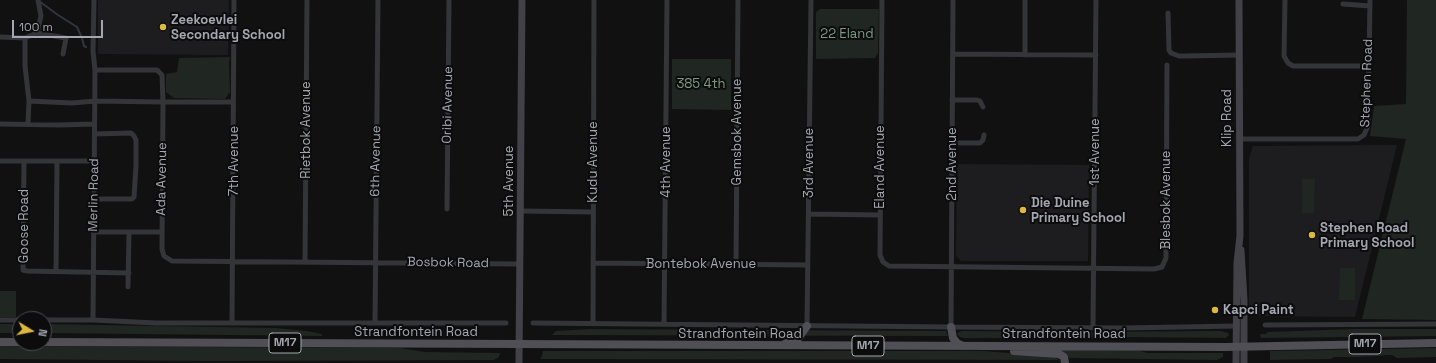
<!DOCTYPE html>
<html>
<head>
<meta charset="utf-8">
<style>
	body { margin:0 }
	#map { position:relative; width:1436px; height:363px; overflow:hidden; background:#111112; font-family:"Space Grotesk",sans-serif }
	canvas { display:block }
	.north { position:absolute; left:12px; top:311px; width:40px; height:40px; box-sizing:border-box; background:#0c0c0d; border:1px solid #494a4f; border-radius:50%; rotate:100deg; font-size:11px; font-weight:700; line-height:16px; text-align:center; color:#a4a7b1 }
	.north::after { content:''; display:block; margin:auto; width:14px; height:18px; background:#dcb83f; clip-path:polygon(50% 0,100% 100%,50% 72%,0 100%) }
	.scale { position:absolute; left:12px; top:20px; width:91px; height:18px; box-sizing:border-box; border:2px solid #a4a7b1; border-top:0; padding-left:5px; font-size:12px; line-height:14px; white-space:nowrap; color:#a4a7b1; -webkit-text-stroke:3px #0c0c0d; paint-order:stroke }
</style>
</head>
<body>
<div id="map">
<canvas width="1436" height="363"></canvas>
<div class="north">N</div>
<div class="scale">100 m</div>
</div>
<script>
const ctx = document.querySelector('canvas').getContext('2d');
ctx.lineJoin = 'round';
function paint(path, color) { ctx.fillStyle = color; ctx.fill(path, 'evenodd'); }
const shape = rows => new Path2D(rows.map(r => 'M' + r).join(''));
function trace(path, color, width, dash) { ctx.strokeStyle = color; ctx.lineWidth = width; ctx.lineCap = dash ? 'butt' : 'round'; ctx.setLineDash(dash || []); ctx.stroke(path); }
function label(font, color, halo, rows, align = 'center') {
  ctx.font = font + ' "Space Grotesk",sans-serif'; ctx.lineWidth = 4; ctx.setLineDash([]); ctx.textBaseline = 'middle'; ctx.strokeStyle = halo; ctx.fillStyle = color; for (const [text, x, y, turn = 0] of rows) {
    ctx.save(); ctx.translate(x, y); ctx.rotate((+turn || 0) * Math.PI / 180); ctx.textAlign = isNaN(turn) ? turn : align; if (halo) ctx.strokeText(text, 0, 0); ctx.fillText(text, 0, 0); ctx.restore();
  }
}
paint(shape([
	[98,0,229,0,228,55,98,54],
	[1397,145,1355,317,1255,316,1249,313,1249,158,1253,146],
	[957,164,1089,165,1088,261,961,261,956,256]
]), '#1d1d1f');
paint(shape([
	[1407,0,1436,0,1436,320,1362,319,1406,139,1370,136,1374,106,1406,104],
	[820,9,879,9,878,53,875,58,816,59,816,12],
	[230,57,229,62,230,92,225,99,174,98,166,92,166,74,177,72,179,58],
	[672,59,731,59,731,110,672,109],
	[1302,179,1315,179,1314,213,1302,213],
	[1340,268,1355,268,1355,300,1339,300],
	[0,291,16,291,16,317,0,317],
	[0,324,20,324,20,333,0,333],
	[44,324,276,328,307,331,322,334,322,336,44,333],
	[590,329,946,331,948,336,552,335,556,331],
	[1355,329,1436,329,1436,336,1263,338,1261,338,1260,335,1261,334,1266,334,1267,332],
	[962,331,1095,332,1209,331,1221,331,1228,333,1229,335,1226,338,1129,337,1123,338,964,338,960,337,957,334,959,332],
	[0,346,400,348,425,352,500,353,499,357,494,360,211,361,0,359],
	[1436,348,1436,357,1397,358,1392,355,1386,355,1380,356,1357,357,1334,357,1331,359,1270,360,1270,351],
	[1057,349,1136,350,1148,353,1223,353,1223,357,1217,360,1069,358,1067,354],
	[543,351,985,351,1055,357,1059,360,541,359]
]), '#202621');
trace(shape([
	[39,1,58,15,77,27,82,38,84,46,86,47]
]), '#30363d', 2);
trace(shape([
	[882,0,880,255,883,262,889,266,1154,269,1162,267,1166,258,1167,65],
	[1285,0,1284,56,1288,63,1293,66,1369,66],
	[1343,4,1370,6],
	[1168,13,1169,50,1171,53,1179,56,1185,56,1239,55],
	[37,33,66,38,63,54],
	[0,37,25,38,37,33,41,16,38,0],
	[25,38,25,66,29,101,28,124],
	[953,54,1096,55],
	[1025,55,1025,0],
	[952,100,977,100,980,101,983,107],
	[29,101,72,103,95,101,163,102,162,75,157,70,95,70],
	[233,102,163,102,162,249,164,256,172,261,520,264],
	[0,124,59,125,94,124],
	[1239,139,1358,139,1364,135,1368,126,1370,0],
	[953,143,980,143,983,140,984,135],
	[0,161,94,161],
	[24,161,23,270,27,271,129,273],
	[94,199,132,199,134,197,136,166,136,140,134,136,131,133,95,134],
	[447,209,449,0],
	[521,211,593,212],
	[809,214,880,215],
	[93,232,162,232],
	[305,261,307,0],
	[593,263,808,265],
	[736,265,738,0],
	[56,271,57,161],
	[128,287,129,233],
	[0,320,20,320],
	[44,320,93,320,156,323,506,323],
	[93,320,95,70,93,51,94,0],
	[232,323,234,0],
	[375,323,378,0],
	[533,323,951,327,1123,328,1237,326],
	[593,323,594,0],
	[664,324,667,0],
	[1265,325,1436,324],
	[807,326,811,0],
	[951,327,953,0],
	[1093,327,1096,0]
]), '#343539', 5);
trace(shape([
	[1241,250,1244,300,1244,363],
	[519,363,522,0],
	[1236,363,1237,263,1240,236,1239,0]
]), '#414147', 7);
trace(shape([
	[951,327,953,338,957,343,963,346],
	[0,342,20,342],
	[44,342,1225,347,1436,343],
	[786,343,797,340,807,326],
	[1014,351,1059,354,1064,357,1065,363]
]), '#4f4f55', 8);
for (const [x, y, r, color] of [
	[163,27,4,"#dcb83f"],
	[1023,210,4,"#dcb83f"],
	[1312,235,4,"#dcb83f"],
	[1215,310,4,"#dcb83f"]
]) { const dot = new Path2D(); dot.arc(x, y, r, 0, 2 * Math.PI); ctx.fillStyle = color; ctx.fill(dot); trace(dot, '#0c0c0d', 1.5); }
for (const [x, y, w] of [
	[285,343,32],
	[1365,344,32],
	[868,346,32]
]) { const box = new Path2D(); box.roundRect(x - w / 2, y - 10, w, 20, 3); ctx.fillStyle = '#0c0c0d'; ctx.fill(box); trace(box, '#a4a7b1', 1); }
label('bold 12px', '#a4a7b1', null, [
	["M17",285,343],
	["M17",1365,344],
	["M17",868,346]
]);
label('bold 13px', '#a4a7b1', '#0c0c0d', [
	["Zeekoevlei",171,20],
	["Secondary School",171,35],
	["Die Duine",1031,203],
	["Primary School",1031,218],
	["Stephen Road",1320,228],
	["Primary School",1320,243],
	["Kapci Paint",1223,310]
], 'left');
label('13px', '#7d9b82', '#0c0c0d', [
	["22 Eland",847,34],
	["385 4th",701,84]
]);
label('13px', '#a4a7b1', '#0c0c0d', [
	["Stephen Road",1367,83,-88],
	["Oribi Avenue",448,105,-89],
	["Klip Road",1227,118,-90],
	["Rietbok Avenue",306,130,-90],
	["Gemsbok Avenue",737,132,-90],
	["1st Avenue",1095,152,-90],
	["7th Avenue",234,161,-90],
	["6th Avenue",376,161,-89],
	["Kudu Avenue",593,162,-90],
	["4th Avenue",666,162,-90],
	["3rd Avenue",809,163,-90],
	["2nd Avenue",952,164,-90],
	["Eland Avenue",880,167,-90],
	["Ada Avenue",162,179,-89],
	["5th Avenue",509,181,-90],
	["Merlin Road",94,195,-89],
	["Blesbok Avenue",1166,200,-90],
	["Goose Road",24,226,-90],
	["Bosbok Road",448,263,1],
	["Bontebok Avenue",701,264],
	["Strandfontein Road",416,332],
	["Strandfontein Road",740,334],
	["Strandfontein Road",1064,334]
]);
</script>
</body>
</html>
